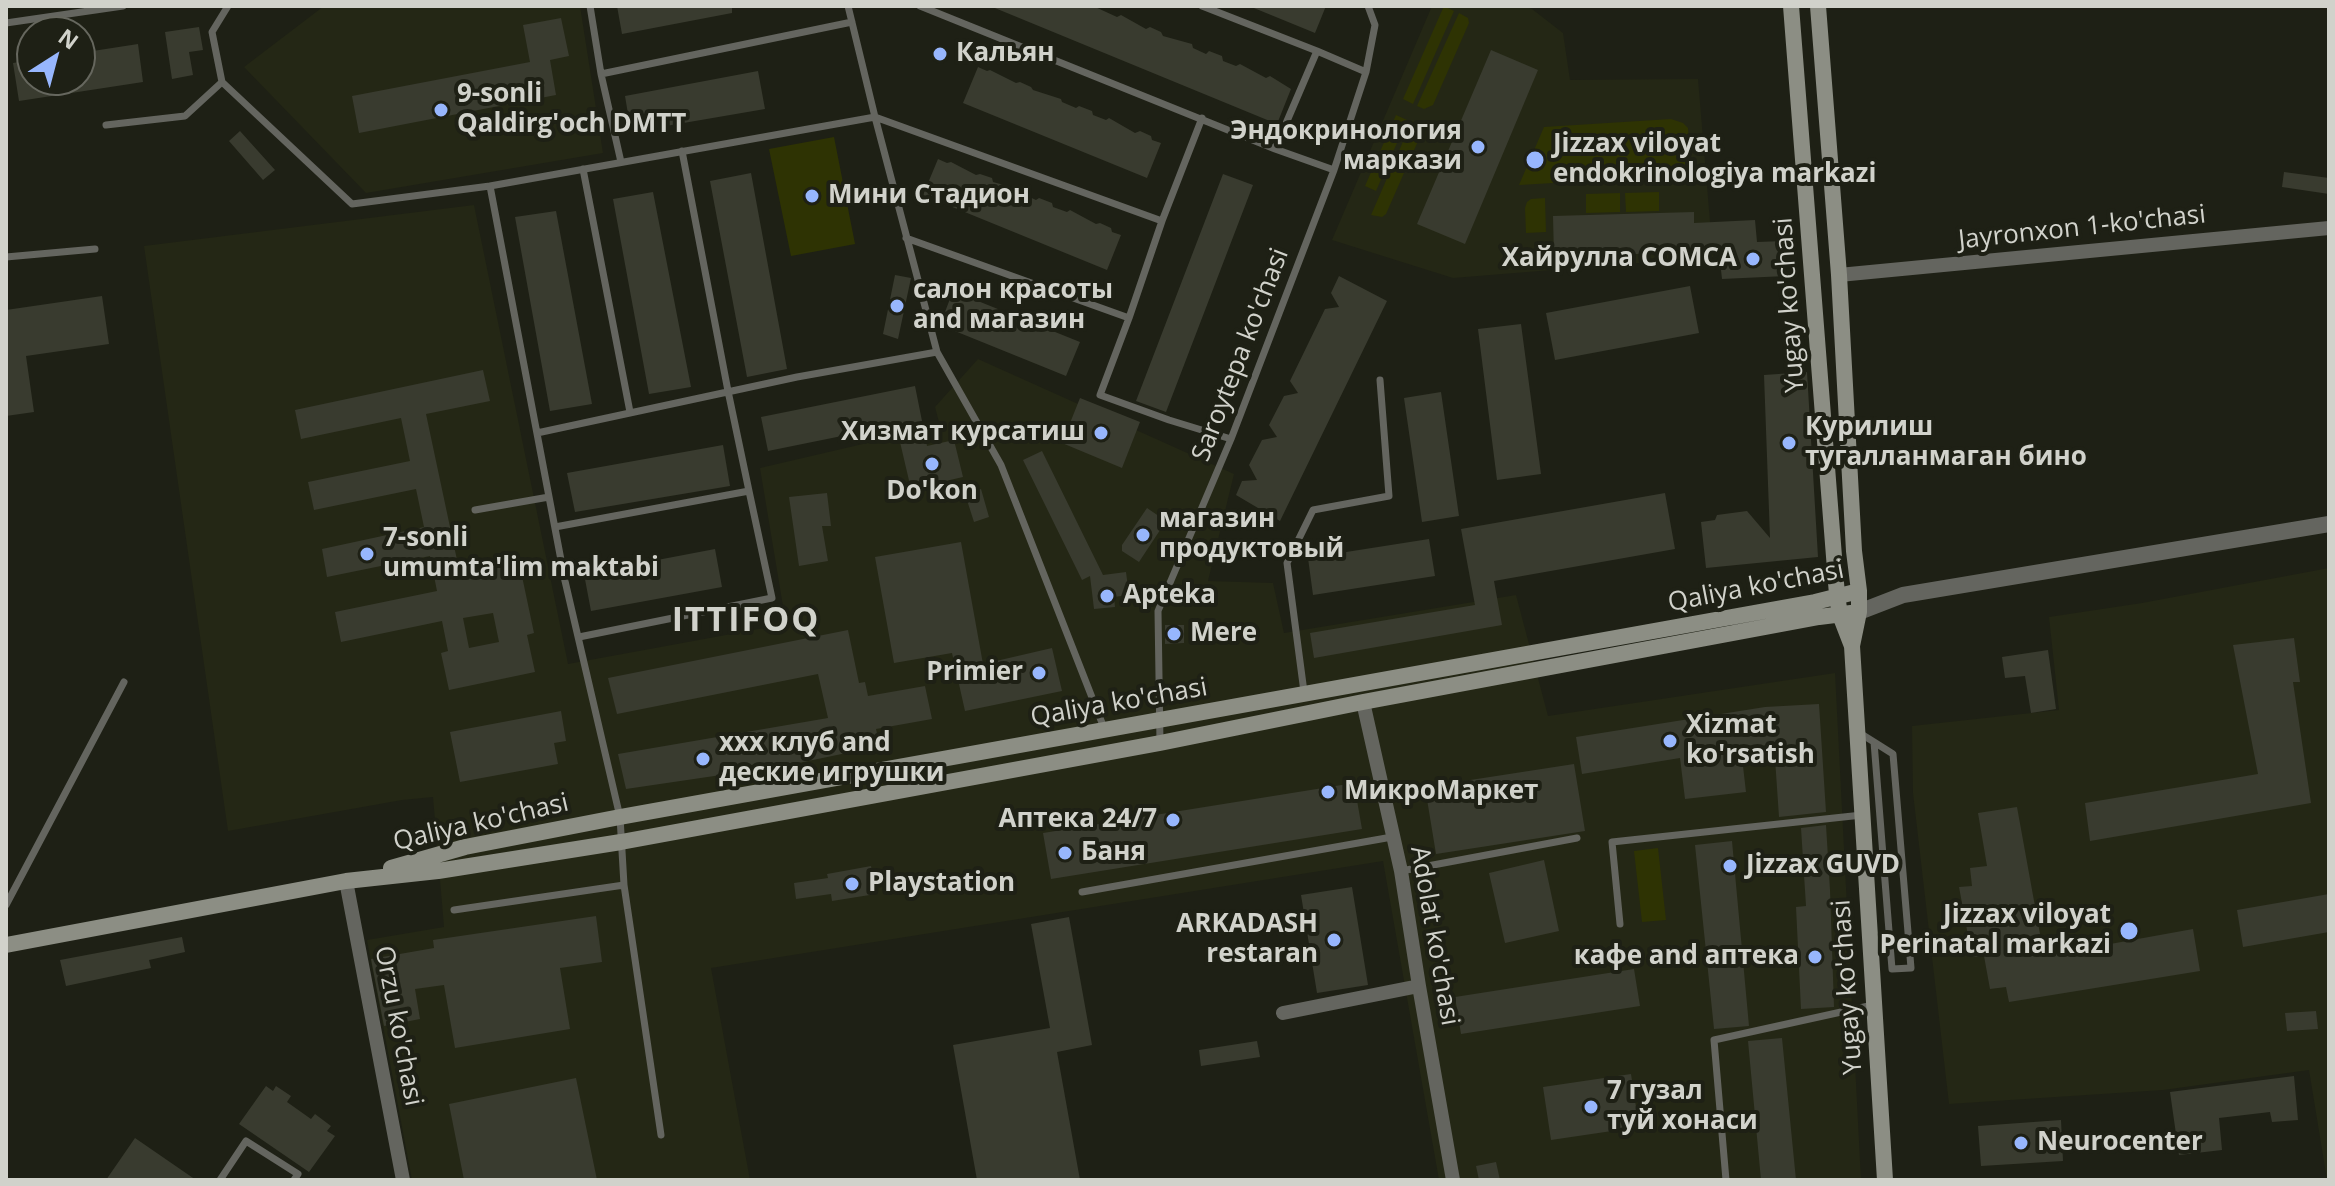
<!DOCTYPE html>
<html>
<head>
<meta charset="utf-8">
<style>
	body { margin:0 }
	#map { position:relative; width:2335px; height:1186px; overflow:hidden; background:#1e2015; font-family:"Open Sans",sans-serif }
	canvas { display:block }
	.frame { position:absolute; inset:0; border:8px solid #d1d2cb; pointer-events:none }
	.north { position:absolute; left:16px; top:16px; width:80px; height:80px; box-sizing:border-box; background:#1e2015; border:2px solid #66675e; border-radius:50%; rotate:36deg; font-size:22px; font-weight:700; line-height:32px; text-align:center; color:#d1d2cb }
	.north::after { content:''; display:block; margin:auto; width:28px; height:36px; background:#97b6fd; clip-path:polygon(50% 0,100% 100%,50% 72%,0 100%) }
</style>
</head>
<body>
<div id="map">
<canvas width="2335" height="1186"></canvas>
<div class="frame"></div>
<div class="north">N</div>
</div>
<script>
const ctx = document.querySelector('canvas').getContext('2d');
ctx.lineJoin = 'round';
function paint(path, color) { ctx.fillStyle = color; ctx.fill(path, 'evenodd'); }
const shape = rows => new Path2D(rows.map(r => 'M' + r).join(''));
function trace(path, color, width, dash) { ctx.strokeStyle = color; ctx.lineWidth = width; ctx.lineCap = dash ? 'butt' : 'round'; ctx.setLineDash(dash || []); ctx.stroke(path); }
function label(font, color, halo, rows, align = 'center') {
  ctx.font = font + ' "Open Sans",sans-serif'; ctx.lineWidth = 8; ctx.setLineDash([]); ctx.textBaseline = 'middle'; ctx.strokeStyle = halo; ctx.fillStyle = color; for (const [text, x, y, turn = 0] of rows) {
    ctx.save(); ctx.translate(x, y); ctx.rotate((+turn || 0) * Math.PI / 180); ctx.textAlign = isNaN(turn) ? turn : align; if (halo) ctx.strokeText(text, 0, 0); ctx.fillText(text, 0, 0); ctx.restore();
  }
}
paint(shape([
	[324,6,580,6,603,153,366,193,244,67],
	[1432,6,1524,6,1532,9,1563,33,1570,80,1698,79,1713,257,1453,278,1332,240],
	[474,205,568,664,786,624,760,468,940,426,935,407,978,359,1234,474,1208,581,1273,583,1284,633,1516,595,1548,716,1835,673,1861,1180,1439,1180,1383,861,711,968,750,1180,412,1180,367,940,444,927,433,797,402,800,228,831,144,246],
	[2329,568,2329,1180,2327,1180,2309,1070,2163,1090,1949,1104,1913,793,1912,726,2059,710,2049,617,2142,603]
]), '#242715');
paint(shape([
	[1444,6,1454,11,1413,104,1403,99],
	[1459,13,1468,18,1469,23,1433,105,1424,109,1417,106],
	[1396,115,1407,120,1376,191,1365,186],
	[1671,119,1683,123,1688,128,1691,175,1519,185,1544,127],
	[1412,121,1421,127,1422,132,1386,214,1382,217,1371,215],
	[834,137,855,244,791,256,769,149],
	[1659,192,1659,211,1626,212,1625,193],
	[1620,193,1620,212,1586,213,1586,194],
	[1545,198,1546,232,1526,233,1525,208,1527,202,1531,199],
	[1658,848,1666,920,1642,922,1634,851]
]), '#2e3303');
paint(shape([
	[617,6,732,6,732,13,622,34],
	[990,6,1093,6,1117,17,1121,15,1146,29,1150,27,1161,32,1163,36,1192,44,1193,48,1206,54,1209,51,1222,56,1223,61,1236,66,1240,64,1266,78,1270,76,1291,89,1277,124],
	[1249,6,1326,6,1315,33],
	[561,18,569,56,550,60,556,95,359,133,352,96,530,62,523,25],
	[199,27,203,50,189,52,193,75,172,79,165,32],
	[138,44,143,82,19,101,13,63,32,60,32,80,80,80,80,53],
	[1491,50,1538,70,1465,244,1417,224],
	[978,67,987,71,990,70,1016,83,1020,82,1031,87,1033,90,1061,99,1062,102,1076,108,1079,106,1092,111,1093,115,1106,120,1109,118,1135,133,1140,131,1151,136,1152,140,1161,143,1147,178,963,103],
	[758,71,765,109,631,132,625,96],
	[240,131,275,170,263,180,229,141],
	[938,159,947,163,951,162,976,175,980,174,992,178,993,182,1022,190,1023,194,1036,200,1039,198,1052,203,1053,207,1067,212,1070,210,1096,224,1100,223,1111,228,1112,232,1121,235,1107,270,923,195],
	[2284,172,2329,178,2329,194,2282,187],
	[751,173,787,369,747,377,710,181],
	[1223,174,1253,185,1166,412,1136,401],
	[653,192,691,387,649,394,613,199],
	[556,211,592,404,550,411,515,217],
	[1694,212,1694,223,1755,220,1757,242,1784,241,1786,276,1722,279,1719,252,1554,256,1553,216],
	[895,275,911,278,898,339,883,334],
	[1339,276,1387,301,1280,521,1236,495,1242,481,1257,480,1249,465,1262,440,1277,437,1269,425,1284,396,1298,393,1290,381,1325,309,1339,307,1331,293],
	[1690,286,1699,333,1555,360,1546,313],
	[953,291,1080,342,1066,376,940,325],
	[102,296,109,344,26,356,34,412,6,416,6,310],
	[1521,324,1541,474,1497,480,1478,329],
	[483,370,490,401,426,414,460,574,519,562,534,633,527,635,535,672,449,690,441,653,448,651,442,621,341,642,335,612,437,591,430,556,327,577,322,549,424,527,416,489,314,510,308,482,410,461,401,418,301,439,295,410],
	[493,613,499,642,469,648,463,618],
	[1807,372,1818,557,1706,568,1701,522,1715,520,1717,515,1747,511,1770,538,1764,375],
	[915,386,927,446,954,440,963,477,911,489,896,425,768,451,761,417],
	[1441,392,1459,516,1422,522,1404,398],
	[1080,398,1140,422,1122,468,1062,443],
	[723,445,730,486,575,512,567,473],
	[1042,451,1103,575,1126,572,1129,595,1114,597,1115,607,1094,609,1090,576,1082,580,1023,460],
	[981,489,989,517,974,522,965,494],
	[827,493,831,526,822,526,828,561,799,566,789,497],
	[1665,493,1675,549,1494,581,1502,625,1314,658,1310,633,1475,605,1461,529],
	[1147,508,1166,521,1139,562,1122,551,1122,545],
	[1429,539,1435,576,1313,595,1308,558],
	[961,542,983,664,1052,648,1062,691,965,711,952,653,894,663,875,557],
	[715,549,722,587,591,611,584,574],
	[1165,625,1184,625,1184,643,1165,644],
	[848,630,859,683,865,682,868,696,925,686,932,719,876,729,880,746,789,765,626,789,618,754,828,718,818,674,617,714,608,678],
	[2294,638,2300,682,2293,682,2311,803,2090,841,2085,803,2258,774,2233,645],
	[2048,650,2056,709,2031,713,2025,676,2005,678,2002,657],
	[1819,704,1826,812,1779,817,1774,744,1741,749,1746,792,1685,799,1680,758,1582,774,1576,737,1765,707],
	[561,711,566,741,554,743,558,764,460,782,450,732],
	[1574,764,1585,831,1436,854,1425,787],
	[1354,783,1362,829,1051,879,1043,833],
	[2017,807,2044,956,2193,929,2200,971,2009,1002,2006,987,1990,989,1984,956,1972,957,1959,887,1972,886,1970,868,1987,866,1978,813],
	[1826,825,1830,890,1834,1007,1801,1009,1796,907,1806,906,1801,828],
	[1732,841,1749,1026,1714,1029,1695,845],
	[1544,860,1559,931,1505,943,1489,873],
	[871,866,876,894,832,901,831,894,796,899,794,883,828,878,827,874],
	[1352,887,1368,985,1317,993,1301,895],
	[2329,894,2329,932,2243,947,2237,910],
	[596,916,602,962,560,968,570,1029,455,1048,444,985,415,989,420,1019,384,1026,371,959,434,948,433,940],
	[1069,917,1092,1045,1057,1052,1080,1180,977,1180,953,1045,1050,1028,1031,924],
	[182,937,185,952,149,960,151,968,66,986,60,960],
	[1634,969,1640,1006,1461,1034,1455,997],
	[2316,1011,2318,1029,2287,1031,2285,1013],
	[1782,1038,1796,1180,1761,1180,1748,1041],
	[1257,1041,1260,1057,1201,1066,1199,1050],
	[1631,1074,1639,1127,1551,1140,1543,1087],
	[2294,1076,2298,1120,2272,1122,2270,1112,2219,1118,2222,1150,2179,1155,2170,1092],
	[576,1078,597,1180,464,1180,449,1104],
	[266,1086,273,1091,276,1086,291,1096,287,1102,311,1119,315,1114,331,1126,327,1131,335,1136,309,1172,239,1124],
	[2061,1120,2063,1161,1981,1166,1978,1126],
	[135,1138,196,1180,106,1180],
	[1496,1162,1500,1180,1479,1180,1476,1166]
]), '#393b2f');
trace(shape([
	[228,6,212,32,222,82,352,204,490,186,565,581,620,817,624,885,661,1135],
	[590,6,601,74,852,22],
	[848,6,875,117,1162,221],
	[920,6,1275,149,1317,51,1202,6],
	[6,23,123,6],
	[1317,51,1366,72],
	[601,74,621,162],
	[1202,118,1162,221,1129,318,1100,395,1169,420,1231,439],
	[106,125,185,116,222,82],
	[1275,149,1334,170],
	[583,169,630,412],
	[490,186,875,117,937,352],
	[906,238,1129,318],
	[6,257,95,249],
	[537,433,797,377,937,352,1001,465,1104,728],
	[475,510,549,497],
	[555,527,749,491,728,391,682,151],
	[579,637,772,598,749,491],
	[1304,692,1287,563,1313,510,1389,496,1380,380],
	[1858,732,1874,742,1892,969,1911,968,1893,754,1874,742],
	[1160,743,1158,611,1231,439,1334,170,1366,72,1375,25,1368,6],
	[1401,871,1577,838],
	[1082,892,1392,837],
	[6,905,124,682],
	[454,910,624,885],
	[1620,924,1612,842,1862,815],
	[220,1180,246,1141,298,1174,294,1180],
	[1726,1180,1714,1040,1873,1005]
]), '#64655f', 7);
trace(shape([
	[1839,275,2329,228],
	[1363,702,1401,871,1419,986,1453,1180],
	[346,881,403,1180],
	[1283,1013,1419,986]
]), '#64655f', 14);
trace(shape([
	[1859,612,1903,595,2329,524]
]), '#64655f', 16);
trace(shape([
	[1791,6,1837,595,1840,615,1852,646],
	[1818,6,1839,275,1854,551,1859,591,1859,612,1852,646,1885,1180],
	[391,868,465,847,620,817,1815,602,1859,591],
	[6,945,346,881,438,871,621,842,1160,743,1363,702,1819,617,1859,612]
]), '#8c8e84', 16);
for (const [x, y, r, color] of [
	[940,54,8,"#97b6fd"],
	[441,110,8,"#97b6fd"],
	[1478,147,8,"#97b6fd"],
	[1535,160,10,"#97b6fd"],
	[812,196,8,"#97b6fd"],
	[1753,259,8,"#97b6fd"],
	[897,306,8,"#97b6fd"],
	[1101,433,8,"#97b6fd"],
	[1789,443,8,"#97b6fd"],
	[932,464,8,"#97b6fd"],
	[1143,535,8,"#97b6fd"],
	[367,554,8,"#97b6fd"],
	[1107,596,8,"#97b6fd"],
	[1174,634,8,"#97b6fd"],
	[1039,673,8,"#97b6fd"],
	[1670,741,8,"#97b6fd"],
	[703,759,8,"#97b6fd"],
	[1328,792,8,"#97b6fd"],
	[1173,820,8,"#97b6fd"],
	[1065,853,8,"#97b6fd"],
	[1730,866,8,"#97b6fd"],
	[852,884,8,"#97b6fd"],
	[2129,931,10,"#97b6fd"],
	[1334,940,8,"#97b6fd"],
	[1815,957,8,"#97b6fd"],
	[1591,1107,8,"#97b6fd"],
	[2021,1143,8,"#97b6fd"]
]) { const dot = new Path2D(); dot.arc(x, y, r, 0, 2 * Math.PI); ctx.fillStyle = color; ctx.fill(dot); trace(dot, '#1e2015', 3); }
label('bold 26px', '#d1d2cb', '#1e2015', [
	["Кальян",956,54],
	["9-sonli",457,95],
	["Qaldirg'och DMTT",457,125],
	["Эндокринология",1462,132,"right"],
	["маркази",1462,162,"right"],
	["Jizzax viloyat",1553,145],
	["endokrinologiya markazi",1553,175],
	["Мини Стадион",828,196],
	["Хайрулла СОМСА",1737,259,"right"],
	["салон красоты",913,291],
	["and магазин",913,321],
	["Курилиш",1805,428],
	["тугалланмаган бино",1805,458],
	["Хизмат курсатиш",1085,433,"right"],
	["Do'kon",932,492,"center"],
	["магазин",1159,520],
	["продуктовый",1159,550],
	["7-sonli",383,539],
	["umumta'lim maktabi",383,569],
	["Apteka",1123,596],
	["Mere",1190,634],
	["Primier",1023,673,"right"],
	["Xizmat",1686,726],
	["ko'rsatish",1686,756],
	["ххх клуб and",719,744],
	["деские игрушки",719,774],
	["МикроМаркет",1344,792],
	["Аптека 24/7",1157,820,"right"],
	["Баня",1081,853],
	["Jizzax GUVD",1746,866],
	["Playstation",868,884],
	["Jizzax viloyat",2111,916,"right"],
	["Perinatal markazi",2111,946,"right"],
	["ARKADASH",1318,925,"right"],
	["restaran",1318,955,"right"],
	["кафе and аптека",1799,957,"right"],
	["7 гузал",1607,1092],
	["туй хонаси",1607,1122],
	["Neurocenter",2037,1143]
], 'left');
label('26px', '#d1d2cb', '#1e2015', [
	["Jayronxon 1-ko'chasi",2082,228,-6],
	["Yugay ko'chasi",1790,305,-94],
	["Saroytepa ko'chasi",1241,355,-69],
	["Qaliya ko'chasi",1756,587,-11],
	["Qaliya ko'chasi",1119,703,-10],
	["Qaliya ko'chasi",481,823,-13],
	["Adolat ko'chasi",1434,936,80],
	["Yugay ko'chasi",1848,987,-94],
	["Orzu ko'chasi",398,1026,79]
]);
ctx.letterSpacing = '2px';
label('bold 34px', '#d1d2cb', '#1e2015', [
	["ITTIFOQ",746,621]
]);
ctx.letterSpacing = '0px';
</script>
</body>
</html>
